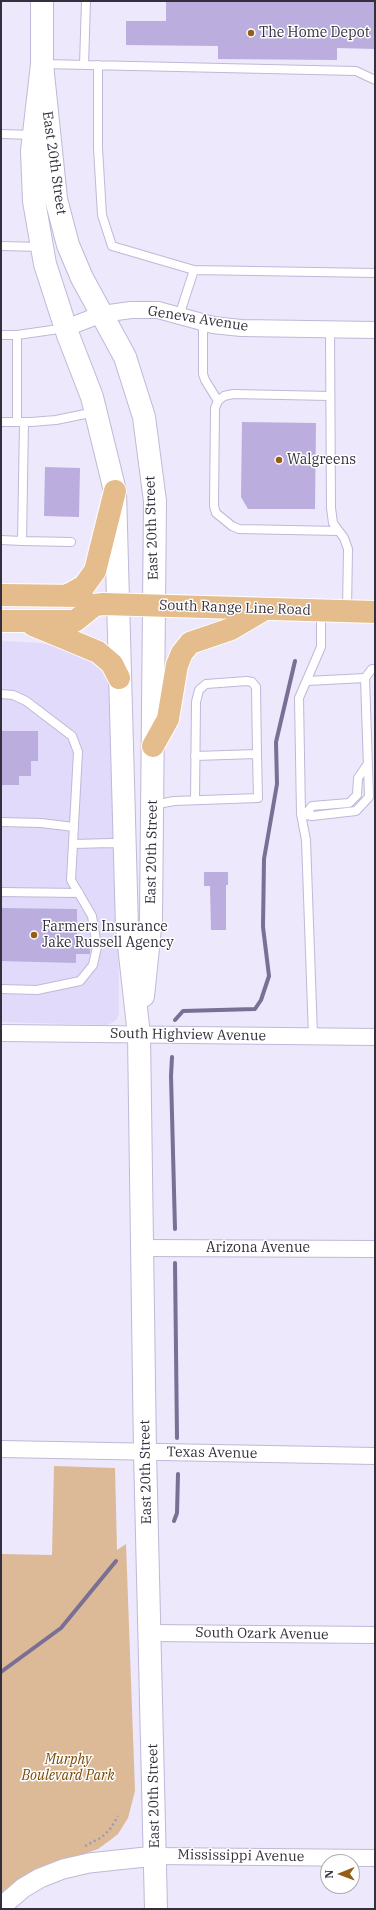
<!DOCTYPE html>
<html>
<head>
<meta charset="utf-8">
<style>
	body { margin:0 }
	#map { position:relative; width:376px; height:1910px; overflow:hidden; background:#ede8fb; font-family:"IBM Plex Serif",serif }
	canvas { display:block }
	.frame { position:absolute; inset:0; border:2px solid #332f3c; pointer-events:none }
	.north { position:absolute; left:320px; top:1854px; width:40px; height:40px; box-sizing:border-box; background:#fff; border:1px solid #adacb1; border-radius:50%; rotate:269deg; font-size:11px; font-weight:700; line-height:16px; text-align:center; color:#332f3c }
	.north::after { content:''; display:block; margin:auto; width:14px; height:18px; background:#955e17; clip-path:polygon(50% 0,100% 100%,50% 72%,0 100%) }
</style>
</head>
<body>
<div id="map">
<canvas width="376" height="1910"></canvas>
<div class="frame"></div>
<div class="north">N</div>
</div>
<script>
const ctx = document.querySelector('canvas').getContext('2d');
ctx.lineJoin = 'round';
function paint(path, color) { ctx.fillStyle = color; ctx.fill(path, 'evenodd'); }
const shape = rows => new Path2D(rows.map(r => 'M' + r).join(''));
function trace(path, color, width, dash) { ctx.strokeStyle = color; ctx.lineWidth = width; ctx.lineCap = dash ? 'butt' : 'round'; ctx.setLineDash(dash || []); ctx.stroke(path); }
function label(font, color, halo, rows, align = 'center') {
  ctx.font = font + ' "IBM Plex Serif",serif'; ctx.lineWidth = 3; ctx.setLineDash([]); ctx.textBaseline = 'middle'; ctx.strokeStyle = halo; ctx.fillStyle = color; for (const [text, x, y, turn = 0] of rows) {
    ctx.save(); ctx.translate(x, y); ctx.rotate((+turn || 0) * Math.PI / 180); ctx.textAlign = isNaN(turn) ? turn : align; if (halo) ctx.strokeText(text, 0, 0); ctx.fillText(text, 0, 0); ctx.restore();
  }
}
paint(shape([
	[1,641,41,643,90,653,110,674,117,813,119,1013,117,1019,112,1023,106,1025,1,1022]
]), '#e2dafa');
paint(shape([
	[54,1466,115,1468,117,1550,126,1544,135,1791,128,1818,118,1834,109,1841,98,1849,67,1860,1,1897,1,1554,52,1555]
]), '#dcba98');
trace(shape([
	[175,1020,183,1011,255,1009,261,1000,269,976,263,927,264,859,277,784,276,742,295,661],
	[172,1057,171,1076,175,1229],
	[175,1263,177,1438],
	[174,1521,177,1513,178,1474],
	[1,1672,61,1628,116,1561]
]), '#7a6f94', 4);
paint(shape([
	[166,1,375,1,375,49,337,48,337,60,218,59,218,46,126,45,126,21,166,21],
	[242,422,316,423,315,509,248,509,241,497],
	[45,467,80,468,79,517,44,516],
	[1,731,38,731,38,761,31,761,31,776,19,776,19,785,1,785],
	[204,872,228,872,228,885,226,885,226,930,211,930,210,886,204,886],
	[1,908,77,909,77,938,90,938,90,954,76,954,76,963,1,961]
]), '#bbaede');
const service = shape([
	[43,64,356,71,375,80],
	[84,65,86,1],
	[98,65,98,148,102,215,112,246,194,270,375,273],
	[1,134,33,135],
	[1,246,42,247],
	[179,316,194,270],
	[203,322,203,374,205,380,218,401],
	[330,330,331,508,333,523,344,538,348,549,347,610],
	[1,335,17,335,66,328],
	[330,396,233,394,224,396,218,401,215,408,214,506,216,513,232,526,239,529,338,531],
	[1,422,31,422,56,420,95,412],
	[17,422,17,335],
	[24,422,22,541,71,542],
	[1,540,22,541],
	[307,681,365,678],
	[1,694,13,695,26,701,72,736,78,752,71,880,92,916,97,947,93,965,80,981,37,990,1,989],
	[195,800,196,702,199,690,206,684,247,681,252,682,256,687,257,754],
	[153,805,174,801,258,798,257,754,195,756],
	[301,814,312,816,356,811,369,797,365,678,372,669,375,669],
	[306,814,312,806,349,803,357,795,358,778,367,765],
	[1,822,41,823,74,827],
	[73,844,111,843,123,844],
	[1,892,79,893],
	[313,1036,306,840,301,814,299,698,321,647,321,612]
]);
const minor = shape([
	[66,328,102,314,131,310,158,310,213,325,241,328,375,330],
	[1,1033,375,1037],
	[141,1248,375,1249],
	[1,1449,375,1456],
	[149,1633,375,1635],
	[155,1856,375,1858]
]);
const tertiary = shape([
	[1,1907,23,1888,40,1878,63,1869,89,1863,155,1856]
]);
const secondary = shape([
	[42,1,42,64,56,199,68,245,82,278,125,357,144,417,155,501,151,919,143,996],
	[42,64,32,151,34,201,45,264,68,335,92,397,115,491,127,928,139,1035,145,1452,156,1909]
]);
const primary = shape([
	[1,595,82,596],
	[68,595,84,586,95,571,115,491],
	[1,621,75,621,95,605,103,604,375,612],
	[33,625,98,652,112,664,119,678],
	[153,746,168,719,177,665,182,653,190,643,231,629,265,609]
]);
trace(service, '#c0b8d7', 10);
trace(minor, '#c0b8d7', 18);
trace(tertiary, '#c0b8d7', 21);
trace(secondary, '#c0b8d7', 24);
trace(primary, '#fff', 24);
trace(shape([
	[85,1846,102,1837,111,1828,118,1816]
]), '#9f9aab', 2.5, [2, 3]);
trace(service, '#fff', 8);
trace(minor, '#fff', 16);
trace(tertiary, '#fff', 19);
trace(secondary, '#fff', 22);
trace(primary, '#e5bc8c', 22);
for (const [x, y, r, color] of [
	[251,33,4,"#955e17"],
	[279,460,4,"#955e17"],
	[34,935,4,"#955e17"]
]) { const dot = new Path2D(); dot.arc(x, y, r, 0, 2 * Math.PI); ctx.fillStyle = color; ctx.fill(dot); trace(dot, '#fff', 1.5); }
label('14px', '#332f3c', '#fff', [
	["The Home Depot",259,33],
	["Walgreens",287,460],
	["Farmers Insurance",42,927],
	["Jake Russell Agency",42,943]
], 'left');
label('14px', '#332f3c', '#fff', [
	["East 20th Street",54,163,82],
	["Geneva Avenue",198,319,9],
	["East 20th Street",152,528,-92],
	["South Range Line Road",235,608,2],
	["East 20th Street",152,852,-89],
	["South Highview Avenue",188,1035,1],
	["Arizona Avenue",258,1248],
	["Texas Avenue",212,1453,1],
	["East 20th Street",146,1472,-91],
	["South Ozark Avenue",262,1634,1],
	["East 20th Street",154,1796,-91],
	["Mississippi Avenue",241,1856,1]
]);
label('italic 14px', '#7a4903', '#fff', [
	["Murphy",68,1760],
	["Boulevard Park",68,1776]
]);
</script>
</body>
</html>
